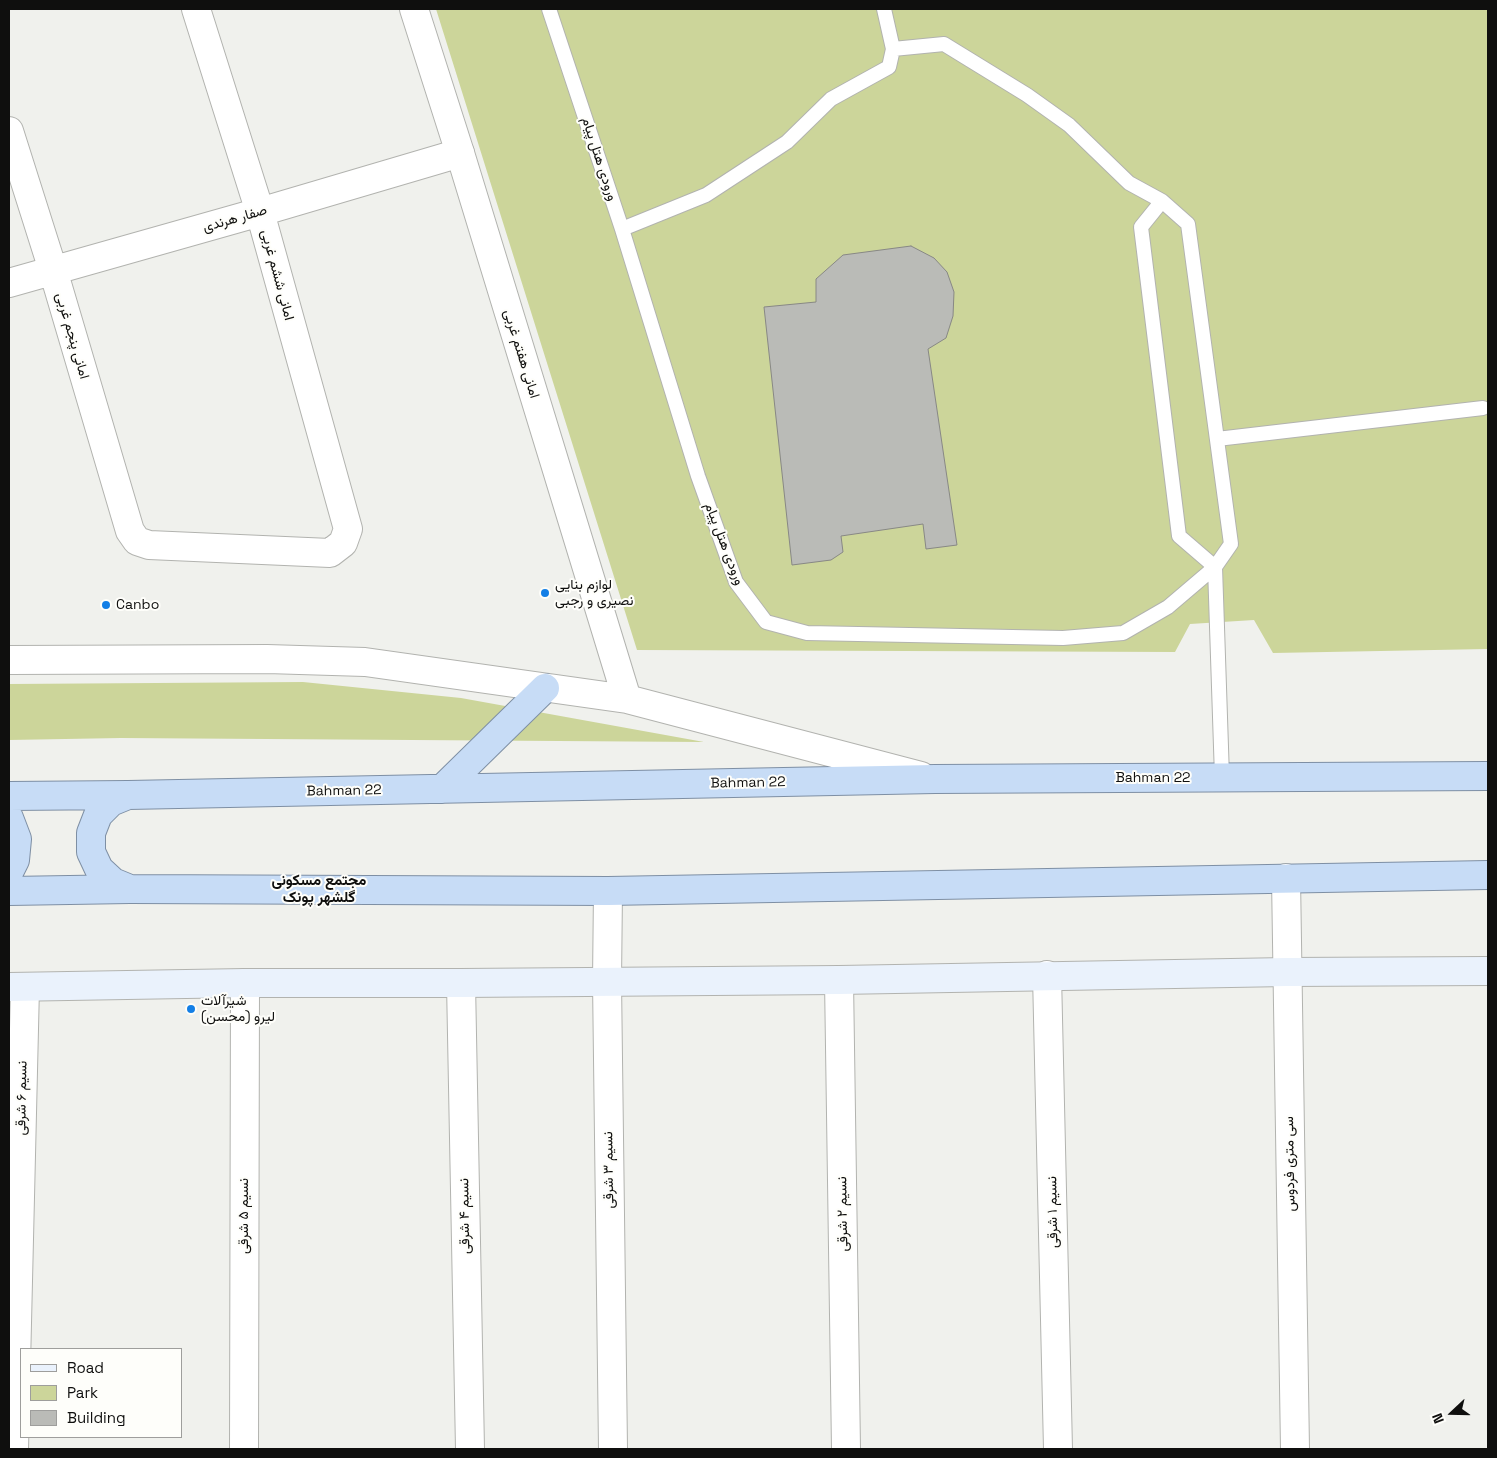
<!DOCTYPE html>
<html>
<head>
<meta charset="utf-8">
<style>
	body { margin:0 }
	#map { position:relative; width:1497px; height:1458px; overflow:hidden; background:#f0f1ed; font-family:"Space Grotesk",sans-serif }
	canvas { display:block }
	.frame { position:absolute; inset:0; border:10px solid #0f0f0e; pointer-events:none }
	.legend { position:absolute; left:20px; top:1348px; width:162px; height:90px; box-sizing:border-box; background:#fefefa; border:1px solid #9e9e9c; margin:0; padding:6px 9px; list-style:none; font-size:15px; color:#0f0f0e }
	.legend li { display:flex; align-items:center; gap:10px; height:25px }
	.legend b { width:25px; border:1px solid #9e9e9c }
	.north { position:absolute; left:1427px; top:1388px; width:50px; height:50px; -webkit-text-stroke:4px #fefefa; paint-order:stroke; rotate:249deg; font-size:14px; font-weight:700; line-height:20px; text-align:center; color:#0f0f0e }
	.north::after { content:''; display:block; margin:auto; width:18px; height:22px; background:#0f0f0e; clip-path:polygon(50% 0,100% 100%,50% 72%,0 100%) }
</style>
</head>
<body>
<div id="map">
<canvas width="1497" height="1458"></canvas>
<div class="frame"></div>
<ul class="legend">
<li><b style="height:6px;background:#eaf2fc"></b>Road</li>
<li><b style="height:14px;background:#ccd59a"></b>Park</li>
<li><b style="height:14px;background:#babbb7"></b>Building</li>
</ul>
<div class="north">N</div>
</div>
<script>
const ctx = document.querySelector('canvas').getContext('2d');
ctx.lineJoin = 'round';
function paint(path, color) { ctx.fillStyle = color; ctx.fill(path, 'evenodd'); }
const shape = rows => new Path2D(rows.map(r => 'M' + r).join(''));
function trace(path, color, width, dash) { ctx.strokeStyle = color; ctx.lineWidth = width; ctx.lineCap = dash ? 'butt' : 'round'; ctx.setLineDash(dash || []); ctx.stroke(path); }
function label(font, color, halo, rows, align = 'center') {
  ctx.font = font + ' "Space Grotesk",Vazirmatn,sans-serif'; ctx.lineWidth = 4; ctx.setLineDash([]); ctx.textBaseline = 'middle'; ctx.strokeStyle = halo; ctx.fillStyle = color; for (const [text, x, y, turn = 0] of rows) {
    ctx.save(); ctx.translate(x, y); ctx.rotate((+turn || 0) * Math.PI / 180); ctx.textAlign = isNaN(turn) ? turn : align; if (halo) ctx.strokeText(text, 0, 0); ctx.fillText(text, 0, 0); ctx.restore();
  }
}
paint(shape([
	[436,9,1488,9,1488,649,1273,653,1254,620,1190,624,1175,652,637,650],
	[303,682,461,698,704,742,121,738,9,740,9,684]
]), '#ccd59a');
const building = shape([
	[911,246,934,258,947,272,954,292,953,316,946,338,928,349,957,545,926,549,923,524,841,536,843,552,831,560,792,565,764,307,816,302,816,279,843,255,911,246]
]);
paint(building, '#babbb7');
trace(building, '#888885', 1);
const service = shape([
	[549,9,622,229,698,476,736,582,766,622,807,633,1063,638,1123,633,1168,607,1215,567],
	[884,9,893,49,944,44,1027,95,1069,125,1129,183,1162,201,1188,224,1231,544,1215,567,1222,777],
	[1162,201,1141,227,1179,536,1215,567],
	[622,229,706,195,787,142,831,99,889,67,893,49],
	[1217,439,1483,408]
]);
const minor = shape([
	[9,131,53,270,130,531,137,541,149,545,330,553,343,543,348,529,260,212,196,9],
	[9,283,260,212,460,153],
	[1047,975,1058,1449],
	[839,980,846,1449],
	[461,983,470,1449],
	[14,1449,25,987],
	[244,1449,245,983]
]);
const tertiary = shape([
	[414,9,460,153,627,699],
	[9,660,267,659,365,662,627,699,921,776],
	[1286,878,1295,1449],
	[608,891,607,981,613,1449]
]);
const secondary = shape([
	[9,987,245,983,461,983,839,980,1287,972,1488,971]
]);
const trunk = shape([
	[442,789,545,688],
	[128,795,111,802,98,815,91,833,91,852,99,869,113,882,130,889],
	[9,796,128,795,935,779,1488,776],
	[9,818,17,839,15,860,9,872],
	[9,891,130,889,608,891,1488,875]
]);
trace(service, '#b2b3af', 16);
trace(minor, '#b2b3af', 30);
trace(tertiary, '#b2b3af', 30);
trace(secondary, '#b2b3af', 30);
trace(trunk, '#7e8fa4', 30);
trace(service, '#fff', 14);
trace(minor, '#fff', 28);
trace(tertiary, '#fff', 28);
trace(secondary, '#eaf2fc', 28);
trace(trunk, '#c7dcf6', 28);
for (const [x, y, r, color] of [
	[545,593,5,"#137fe6"],
	[106,605,5,"#137fe6"],
	[191,1009,5,"#137fe6"]
]) { const dot = new Path2D(); dot.arc(x, y, r, 0, 2 * Math.PI); ctx.fillStyle = color; ctx.fill(dot); trace(dot, '#fefefa', 2); }
label('14px', '#0f0f0e', '#fefefa', [
	["ورودی هتل پیام",599,159,72],
	["صفار هرندی",235,219,-16],
	["امانی ششم غربی",277,275,75],
	["امانی پنجم غربی",72,336,74],
	["امانی هفتم غربی",521,354,73],
	["ورودی هتل پیام",724,544,69],
	["Bahman 22",1153,778],
	["Bahman 22",748,783,-1],
	["Bahman 22",344,791,-1],
	["نسیم ۶ شرقی",22,1098,-89],
	["سی متری فردوس",1290,1164,-91],
	["نسیم ۳ شرقی",609,1170,-91],
	["نسیم ۱ شرقی",1053,1212,-91],
	["نسیم ۲ شرقی",843,1214,-91],
	["نسیم ۵ شرقی",244,1216,-90],
	["نسیم ۴ شرقی",465,1216,-91]
]);
label('14px', '#0f0f0e', '#fefefa', [
	["لوازم بنایی",555,585],
	["نصیری و رجبی",555,601],
	["Canbo",116,605],
	["شیرآلات",201,1001],
	["لیرو (محسن)",201,1017]
], 'left');
label('bold 15px', '#0f0f0e', '#fefefa', [
	["مجتمع مسکونی",319,881],
	["گلشهر پونک",319,898]
]);
</script>
</body>
</html>
